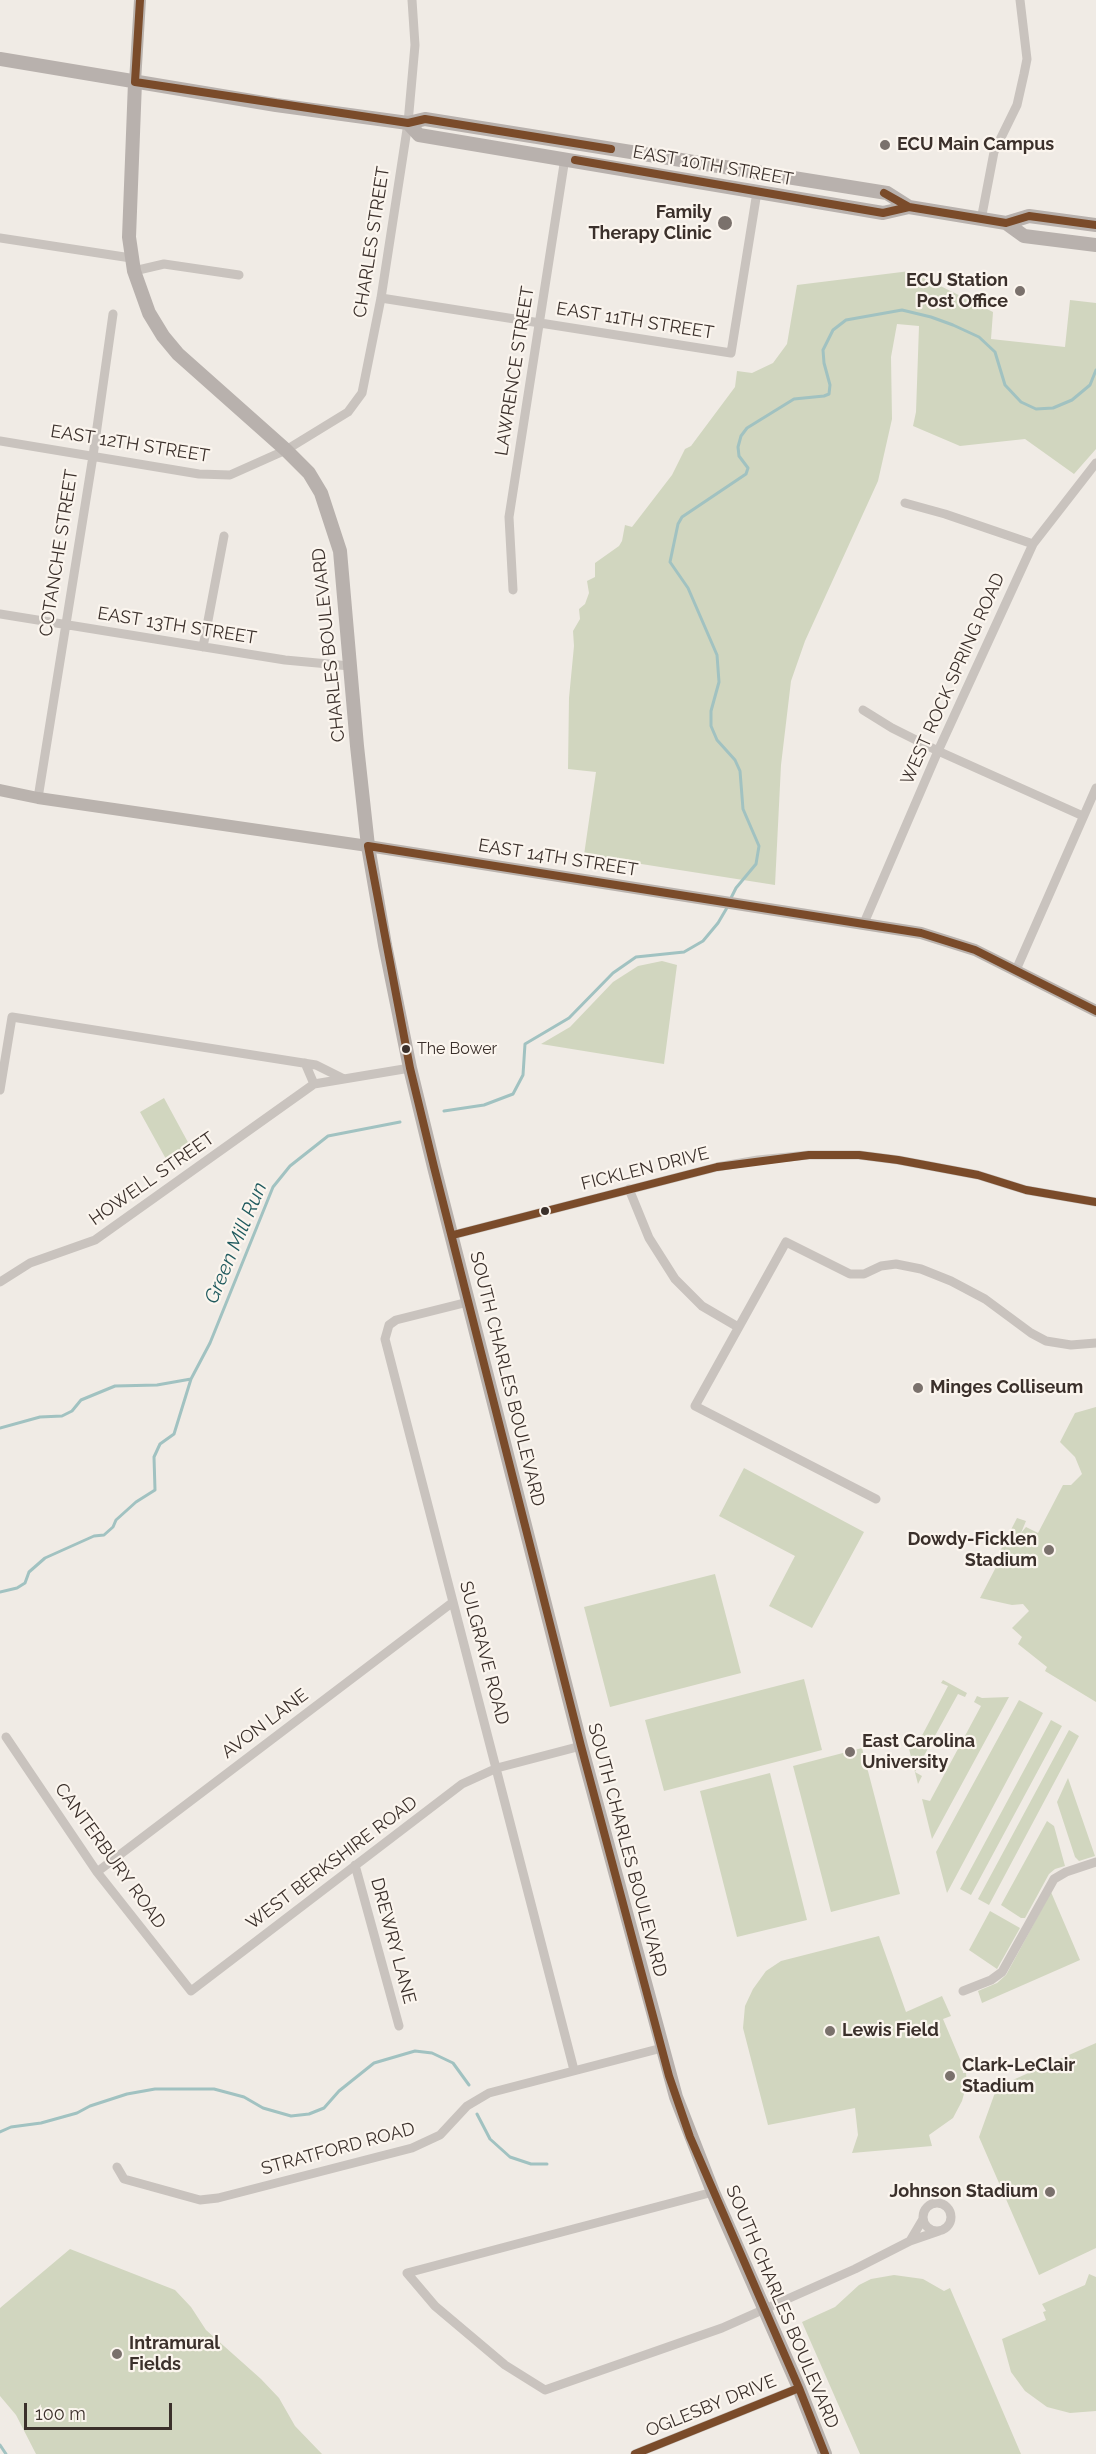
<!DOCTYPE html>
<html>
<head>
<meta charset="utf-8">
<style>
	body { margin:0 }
	#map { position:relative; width:1096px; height:2454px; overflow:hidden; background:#f0ebe5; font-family:Raleway,sans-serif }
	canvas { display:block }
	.scale { position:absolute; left:24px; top:2403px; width:148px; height:27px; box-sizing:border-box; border:3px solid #3b302b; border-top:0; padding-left:8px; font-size:18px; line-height:21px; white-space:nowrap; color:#3b302b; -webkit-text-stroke:4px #fbf5ee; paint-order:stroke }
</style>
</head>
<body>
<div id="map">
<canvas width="1096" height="2454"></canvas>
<div class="scale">100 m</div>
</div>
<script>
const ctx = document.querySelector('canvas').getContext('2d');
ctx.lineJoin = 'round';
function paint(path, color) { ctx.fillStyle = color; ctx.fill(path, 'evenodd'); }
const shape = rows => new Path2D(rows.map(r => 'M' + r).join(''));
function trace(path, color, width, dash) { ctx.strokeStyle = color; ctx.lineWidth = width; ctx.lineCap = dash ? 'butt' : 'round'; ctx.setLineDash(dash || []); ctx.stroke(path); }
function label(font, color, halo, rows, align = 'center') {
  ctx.font = font + ' Raleway,sans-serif'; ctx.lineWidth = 4.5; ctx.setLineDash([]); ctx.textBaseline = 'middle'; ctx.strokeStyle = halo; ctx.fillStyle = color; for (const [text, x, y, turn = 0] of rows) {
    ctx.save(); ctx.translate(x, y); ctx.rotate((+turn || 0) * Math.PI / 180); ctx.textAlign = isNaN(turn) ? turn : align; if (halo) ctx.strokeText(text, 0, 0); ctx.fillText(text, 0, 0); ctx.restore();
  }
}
paint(shape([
	[910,271,993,312,991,339,1065,347,1070,300,1096,303,1096,449,1074,474,1025,439,960,446,913,426,916,412,919,326,897,324,891,357,892,419,878,481,805,641,791,681,781,765,775,885,584,855,596,772,568,769,569,698,574,646,573,631,580,619,579,609,585,604,589,593,587,581,595,577,595,563,619,546,622,541,625,525,632,527,672,475,685,449,691,446,735,387,737,371,752,373,773,363,787,344,797,285],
	[662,961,677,965,664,1064,541,1044,570,1027,613,982,638,966],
	[164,1098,190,1146,166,1159,140,1112],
	[1096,1407,1096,1702,1045,1671,1047,1667,1018,1644,1022,1637,1012,1628,1029,1611,1023,1604,1012,1605,980,1598,996,1567,993,1565,1017,1518,1026,1521,1021,1533,1026,1527,1038,1533,1063,1485,1071,1485,1082,1474,1075,1457,1060,1442,1075,1413],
	[744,1468,864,1532,812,1628,769,1606,795,1556,719,1516],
	[715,1574,741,1673,610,1707,584,1607],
	[804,1679,822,1750,664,1791,645,1720],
	[943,1680,967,1693,965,1697,958,1694,915,1772,922,1776,918,1784,908,1745,916,1747,948,1686,941,1683],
	[977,1696,982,1698,1009,1697,932,1839,922,1799,930,1801,981,1706,974,1702],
	[1019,1700,1043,1713,947,1893,936,1852],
	[1051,1720,1062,1726,971,1895,960,1889],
	[1069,1730,1079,1736,989,1905,978,1899],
	[862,1748,900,1894,831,1912,793,1766],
	[770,1773,807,1920,737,1937,700,1791],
	[1068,1778,1095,1856,1079,1861,1075,1857,1057,1802],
	[1047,1821,1054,1826,1065,1866,1055,1869,1049,1874,1025,1918,1021,1918,1001,1905],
	[1051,1892,1080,1960,982,2003,978,1991,997,1983,1006,1975],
	[990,1911,1020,1928,997,1969,969,1950],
	[879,1936,906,2012,942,1996,951,2016,943,2019,962,2064,963,2073,966,2073,967,2083,962,2101,953,2118,929,2135,932,2146,852,2153,858,2135,855,2108,768,2125,743,2028,745,2006,753,1989,766,1971,781,1961],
	[1096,2043,1096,2248,1039,2275,979,2137,997,2087],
	[70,2249,175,2290,191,2307,206,2330,261,2379,279,2398,295,2426,322,2454,36,2454,16,2415,0,2396,0,2308],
	[1089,2274,1096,2277,1096,2411,1070,2413,1047,2407,1025,2391,1011,2372,1002,2339,1046,2320,1043,2312,1046,2311,1042,2304,1085,2285],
	[894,2275,923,2279,944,2291,950,2288,1021,2454,860,2454,802,2322,835,2307,859,2285,871,2279]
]), '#d1d6bf');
trace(shape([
	[730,900,736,888,756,864,759,846,743,809,740,771,735,760,717,740,711,726,711,711,719,682,717,655,688,588,670,562,678,524,682,517,746,474,748,468,739,456,738,447,741,436,747,428,794,399,824,396,829,394,830,385,824,363,823,350,833,330,846,320,902,310,931,317,953,325,979,337,995,352,1005,385,1021,402,1036,409,1053,408,1072,400,1090,385,1096,370],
	[444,1111,484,1105,513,1094,523,1075,525,1044,569,1018,613,973,636,957,684,952,703,941,718,923,728,906],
	[0,1428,40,1417,62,1416,72,1411,81,1400,115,1386,157,1385,191,1379],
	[0,1592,17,1588,25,1583,29,1572,45,1558,94,1536,104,1535,113,1527,116,1520,136,1502,155,1490,154,1457,160,1444,174,1434,191,1379,210,1343,273,1187,290,1166,328,1136,400,1122],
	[477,2114,490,2139,510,2157,531,2164,547,2164],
	[0,2132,11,2127,41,2123,77,2113,90,2106,127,2094,155,2089,214,2089,244,2097,263,2108,291,2116,309,2114,324,2108,339,2091,374,2063,415,2051,432,2053,453,2063,469,2085],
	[0,2445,6,2454]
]), '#a1c2c1', 3);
trace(shape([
	[981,220,994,152,1017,105,1024,74,1027,59,1020,0],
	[0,238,131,258],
	[134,271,164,264,239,275],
	[381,298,731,353,757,192],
	[0,441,199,474,230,475,286,450,348,412,362,393,381,298,408,123,415,45,412,0],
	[905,503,945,514,1033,544],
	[513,590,509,517,565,158],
	[0,614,285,660,350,666],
	[203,647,224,536],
	[863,710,892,728,938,751,1083,816],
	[38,798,93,456,113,314],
	[864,923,938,751,1033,544,1096,463],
	[1016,970,1096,788],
	[305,1063,314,1084],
	[0,1090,12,1017,316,1065,344,1079],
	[629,1189,649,1238,675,1279,702,1306,738,1327],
	[453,1235,717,1167,758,1160,809,1155,859,1155,898,1160,978,1175,1026,1190,1096,1202],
	[0,1282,30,1263,95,1240,314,1084,410,1068],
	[468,1302,396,1320,389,1325,385,1339,574,2070],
	[876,1499,695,1406,786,1242,850,1274,864,1274,881,1266,896,1264,921,1269,951,1281,985,1299,1031,1333,1046,1341,1071,1345,1096,1343],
	[6,1737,97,1872,191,1991,462,1784,497,1768,581,1746],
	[355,1865,399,2026],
	[97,1872,453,1602],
	[963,1991,991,1980,1002,1972,1054,1879,1066,1872,1096,1862],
	[117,2167,124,2179,200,2200,218,2198,412,2148,440,2135,467,2106,489,2093,662,2048],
	[713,2192,407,2273,435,2306,505,2365,545,2390,722,2328,855,2269,910,2241,939,2231],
	'923 2217a14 14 0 1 1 28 0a14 14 0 1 1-28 0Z',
	[910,2241,923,2219],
	[635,2454,799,2388]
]), '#c9c3be', 9);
trace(shape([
	[135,82,140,0],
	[0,790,38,798,368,846,921,933,975,950,1096,1011]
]), '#bab3ae', 12);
trace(shape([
	[0,59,276,105,408,123,425,119,887,193,909,207,1006,223,1029,216,1096,225],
	[135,82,129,237,134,271,149,313,163,336,178,354,286,450,309,473,321,493,340,551,357,746,368,846,385,945,410,1068,434,1167,581,1746,676,2097,713,2192,799,2388,825,2454],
	[408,123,419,135,883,213,909,207],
	[1006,223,1024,236,1096,245]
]), '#b8b1ad', 14);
trace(shape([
	[140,0,135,82,408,123,425,119,611,149],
	[575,160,883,213,909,207],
	[884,193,909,207,1006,223,1029,216,1096,225],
	[453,1235,717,1167,809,1155,859,1155,898,1160,978,1175,1026,1190,1096,1202],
	[635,2454,799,2388],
	[825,2454,799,2388,690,2137,669,2076,581,1746,434,1167,410,1068,368,846,921,933,975,950,1096,1011]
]), '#7a4b2a', 8);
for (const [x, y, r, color] of [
	[885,145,6,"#7a716c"],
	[725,223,8,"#7a716c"],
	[1020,291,6,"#7a716c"],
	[406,1049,5,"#3b302b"],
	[545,1211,5,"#3b302b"],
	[918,1388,6,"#7a716c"],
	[1049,1550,6,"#7a716c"],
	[850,1752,6,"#7a716c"],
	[830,2031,6,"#7a716c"],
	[950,2076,6,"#7a716c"],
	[1050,2192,6,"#7a716c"],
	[117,2354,6,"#7a716c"]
]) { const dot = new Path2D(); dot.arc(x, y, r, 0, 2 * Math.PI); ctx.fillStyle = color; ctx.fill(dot); trace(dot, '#fbf5ee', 2); }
label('16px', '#3b302b', '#fbf5ee', [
	["The Bower",417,1049]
], 'left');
label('bold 18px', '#3b302b', '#fbf5ee', [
	["ECU Main Campus",897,145],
	["Family",712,213,"right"],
	["Therapy Clinic",712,234,"right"],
	["ECU Station",1008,281,"right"],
	["Post Office",1008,302,"right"],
	["Minges Colliseum",930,1388],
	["Dowdy-Ficklen",1037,1540,"right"],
	["Stadium",1037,1561,"right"],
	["East Carolina",862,1742],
	["University",862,1763],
	["Lewis Field",842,2031],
	["Clark-LeClair",962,2066],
	["Stadium",962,2087],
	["Johnson Stadium",1038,2192,"right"],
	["Intramural",129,2344],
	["Fields",129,2365]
], 'left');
label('18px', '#3b302b', '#fbf5ee', [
	["EAST 10TH STREET",713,166,10],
	["CHARLES STREET",372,242,-81],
	["EAST 11TH STREET",635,321,9],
	["LAWRENCE STREET",515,371,-81],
	["EAST 12TH STREET",130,444,9],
	["COTANCHE STREET",59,553,-81],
	["EAST 13TH STREET",177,626,9],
	["CHARLES BOULEVARD",329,645,-96],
	["WEST ROCK SPRING ROAD",953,679,-66],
	["EAST 14TH STREET",558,858,9],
	["FICKLEN DRIVE",645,1169,-14],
	["HOWELL STREET",152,1179,-35],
	["SOUTH CHARLES BOULEVARD",507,1379,76],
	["SULGRAVE ROAD",484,1653,75],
	["AVON LANE",265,1724,-37],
	["SOUTH CHARLES BOULEVARD",627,1850,75],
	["CANTERBURY ROAD",110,1856,54],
	["WEST BERKSHIRE ROAD",332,1863,-37],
	["DREWRY LANE",393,1941,75],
	["STRATFORD ROAD",338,2149,-15],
	["SOUTH CHARLES BOULEVARD",782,2307,67],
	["OGLESBY DRIVE",711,2406,-22]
]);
label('italic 20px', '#1f5a5e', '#fbf5ee', [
	["Green Mill Run",236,1243,-67]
]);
</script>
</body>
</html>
